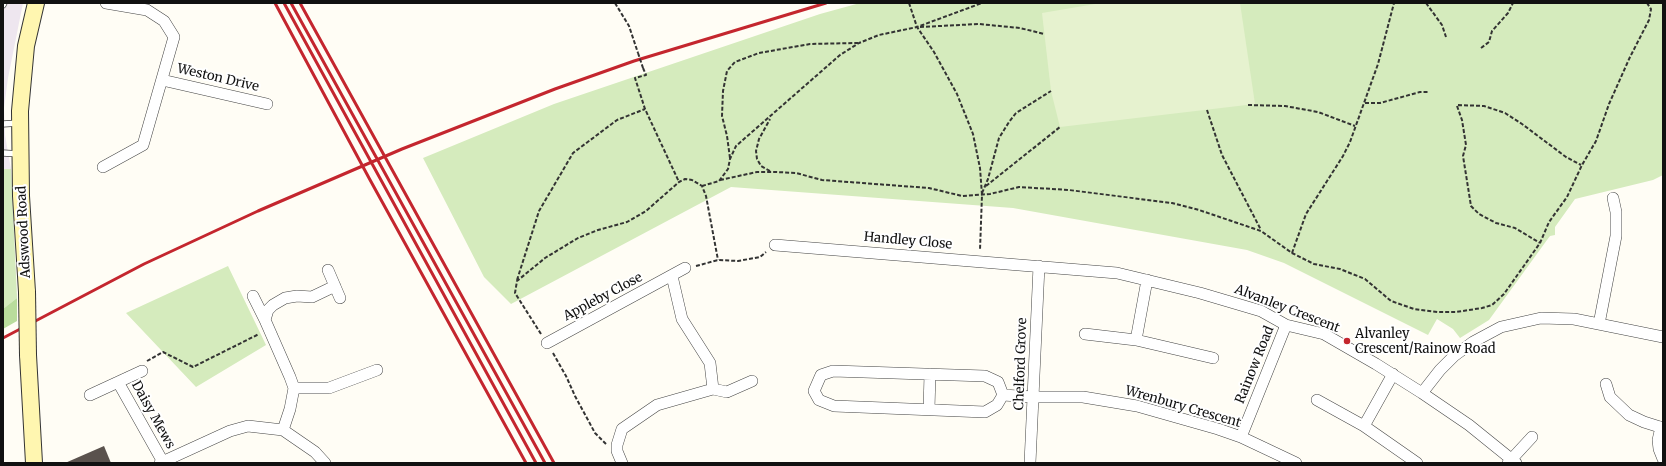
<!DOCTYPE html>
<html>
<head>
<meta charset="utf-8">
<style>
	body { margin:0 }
	#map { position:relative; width:1666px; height:466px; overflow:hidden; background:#fffdf5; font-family:Merriweather,serif }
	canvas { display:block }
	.frame { position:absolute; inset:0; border:4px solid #111; pointer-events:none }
</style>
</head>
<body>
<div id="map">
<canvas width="1666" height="466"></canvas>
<div class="frame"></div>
</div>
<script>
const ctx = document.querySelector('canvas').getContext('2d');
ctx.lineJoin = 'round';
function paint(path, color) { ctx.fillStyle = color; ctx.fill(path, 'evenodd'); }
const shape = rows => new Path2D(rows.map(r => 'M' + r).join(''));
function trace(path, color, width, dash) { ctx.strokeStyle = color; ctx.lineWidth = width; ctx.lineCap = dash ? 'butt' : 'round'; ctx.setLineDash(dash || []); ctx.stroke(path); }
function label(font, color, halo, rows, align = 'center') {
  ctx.font = font + ' Merriweather,serif'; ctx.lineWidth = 4; ctx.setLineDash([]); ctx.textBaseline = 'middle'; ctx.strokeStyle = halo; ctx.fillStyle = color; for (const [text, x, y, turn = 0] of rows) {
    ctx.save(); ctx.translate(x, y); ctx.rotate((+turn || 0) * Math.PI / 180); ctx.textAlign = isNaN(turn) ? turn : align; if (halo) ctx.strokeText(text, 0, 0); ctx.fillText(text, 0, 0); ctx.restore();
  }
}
paint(shape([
	[3,3,23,3,8,78,4,108,5,135,11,169,17,298,3,309]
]), '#eee6ef');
paint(shape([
	[860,3,1663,3,1663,175,1653,180,1575,199,1555,227,1555,235,1550,236,1547,240,1489,320,1460,338,1453,329,1437,319,1428,335,1284,263,1247,250,1013,208,731,187,511,304,484,277,423,158,554,104,820,14],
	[3,169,11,169,17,298,3,309],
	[228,266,266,345,196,387,126,313]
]), '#d5ebbd');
paint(shape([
	[17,298,17,321,3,329,3,309]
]), '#b9dc9c');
paint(shape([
	[1101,3,1240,3,1255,104,1060,127,1051,91,1042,13]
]), '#e6f2cf');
paint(shape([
	[104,446,111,463,65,463]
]), '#5a524d');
const lane = shape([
	[3,5,4,3],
	[3,124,19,123],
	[3,153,20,154]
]);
const street = shape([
	[162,80,267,104],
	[103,167,143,145,174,37,164,21,147,10,106,3],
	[775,245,1117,273,1200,293,1261,311,1286,325,1324,334,1376,364,1422,393,1469,425,1516,463],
	[328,270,340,298],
	[253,296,265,320],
	[1599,324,1616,236,1616,212,1613,198],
	[1085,334,1136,340,1213,358],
	[1136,340,1147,280],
	[547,343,685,268],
	[833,371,985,376,998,382,1003,395,997,405,985,412,834,406,819,400,814,391,821,375,833,371],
	[118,382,163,462],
	[1606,384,1610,397,1629,415,1644,422,1663,428],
	[294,388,329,388,377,370],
	[713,389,727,392,752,381],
	[1422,393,1440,370,1454,356,1473,342,1501,327,1541,318,1574,319,1663,337],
	[90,395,142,371],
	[1003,395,1033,397,1083,397,1137,406,1218,429,1241,437,1296,463],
	[1317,400,1364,426,1417,463],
	[929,409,930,374],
	[1364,426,1393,374],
	[1661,427,1658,440,1659,449,1663,459],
	[283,430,290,409,294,388,290,377,265,320,268,310,273,305,285,298,297,296,312,297,335,286],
	[1241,437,1286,325],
	[160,463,230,431,248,426,283,430,315,452,325,463],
	[622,463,617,451,617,445,622,429,657,405,713,389,710,363,682,319,672,276],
	[1030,463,1039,266],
	[1508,463,1532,437]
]);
const secondary = shape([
	[27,292,21,196,20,111,26,46,36,3],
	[28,355,34,463]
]);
trace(lane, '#444', 7);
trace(street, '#444', 12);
trace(secondary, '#333', 18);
trace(shape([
	[615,3,629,26,638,53],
	[909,3,917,27,934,52,957,94,973,134,980,168,982,195,980,250],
	[1426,3,1442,25,1446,37],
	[920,27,979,24,1020,28,1044,34],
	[1481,48,1489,42,1492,31,1508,13,1513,3],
	[643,68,646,75,635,78,645,109,679,182],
	[1365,103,1380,103,1420,92,1429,92],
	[1248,105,1285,106,1318,112,1355,126],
	[1458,105,1484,106,1505,113,1522,124,1566,157,1581,165],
	[1457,106,1462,120,1466,145,1463,156,1471,206,1479,214,1496,223,1515,228,1540,243],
	[1207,110,1222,155,1261,230],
	[730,158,727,136,722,116,723,91,727,71,735,62,759,53,810,44,858,43],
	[770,171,761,166,757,159,756,151,759,139,770,119],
	[720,180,757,172,776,172,796,173,822,180,929,188,962,196,990,194,1019,187,1069,190,1172,203,1199,210,1261,231,1292,253,1314,264,1340,269,1365,279,1391,301,1414,309,1438,312,1456,312,1482,308,1492,305,1504,294,1540,243,1549,222,1567,197,1582,165,1596,141,1609,104,1630,57,1649,20,1651,9,1647,3],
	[702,186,719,181,728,169,730,159,736,146,840,55,859,43,879,35,917,27,982,3],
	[986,186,1060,127],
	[982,193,988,179,999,138,1009,122,1016,113,1051,91],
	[1292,253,1306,214,1343,156,1350,142,1378,64,1394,3],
	[696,266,718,260,738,261,760,257,766,252],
	[517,280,539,211,573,153,617,120,645,109],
	[541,334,515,293,517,281,545,258,578,238,598,230,627,222,646,211,679,182,685,179,692,180,702,186,706,196,718,260],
	[553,353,566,376,575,396,595,433,606,444],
	[147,361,163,352,193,367,259,334]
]), '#333', 2, [4, 2]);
trace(lane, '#fff', 5.5);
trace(street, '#fff', 11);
trace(secondary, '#fff6b0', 16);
trace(shape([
	[275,3,369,178,526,463],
	[284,3,536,463],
	[291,3,545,463],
	[300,3,554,463],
	[3,338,144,264,258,211,402,149,555,89,634,61,826,3]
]), '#c4262e', 3);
const secondaryBridge = shape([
	[27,292,28,355]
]);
trace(secondaryBridge, '#333', 18, []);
trace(shape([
	[638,53,643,68]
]), '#333', 2, [4, 2]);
trace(secondaryBridge, '#fff6b0', 16);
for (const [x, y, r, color] of [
	[1347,341,4,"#c4262e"]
]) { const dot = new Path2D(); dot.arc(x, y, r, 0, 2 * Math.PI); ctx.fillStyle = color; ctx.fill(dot); trace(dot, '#fff', 1.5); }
label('13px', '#111', '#fff', [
	["Weston Drive",218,78,13],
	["Adswood Road",24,232,-93],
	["Handley Close",908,241,5],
	["Appleby Close",603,297,-28],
	["Alvanley Crescent",1287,309,21],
	["Chelford Grove",1021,364,-88],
	["Rainow Road",1255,365,-68],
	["Wrenbury Crescent",1183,407,16],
	["Daisy Mews",153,415,61]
]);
label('13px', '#111', '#fff', [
	["Alvanley",1355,334],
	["Crescent/Rainow Road",1355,349]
], 'left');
</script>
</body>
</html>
